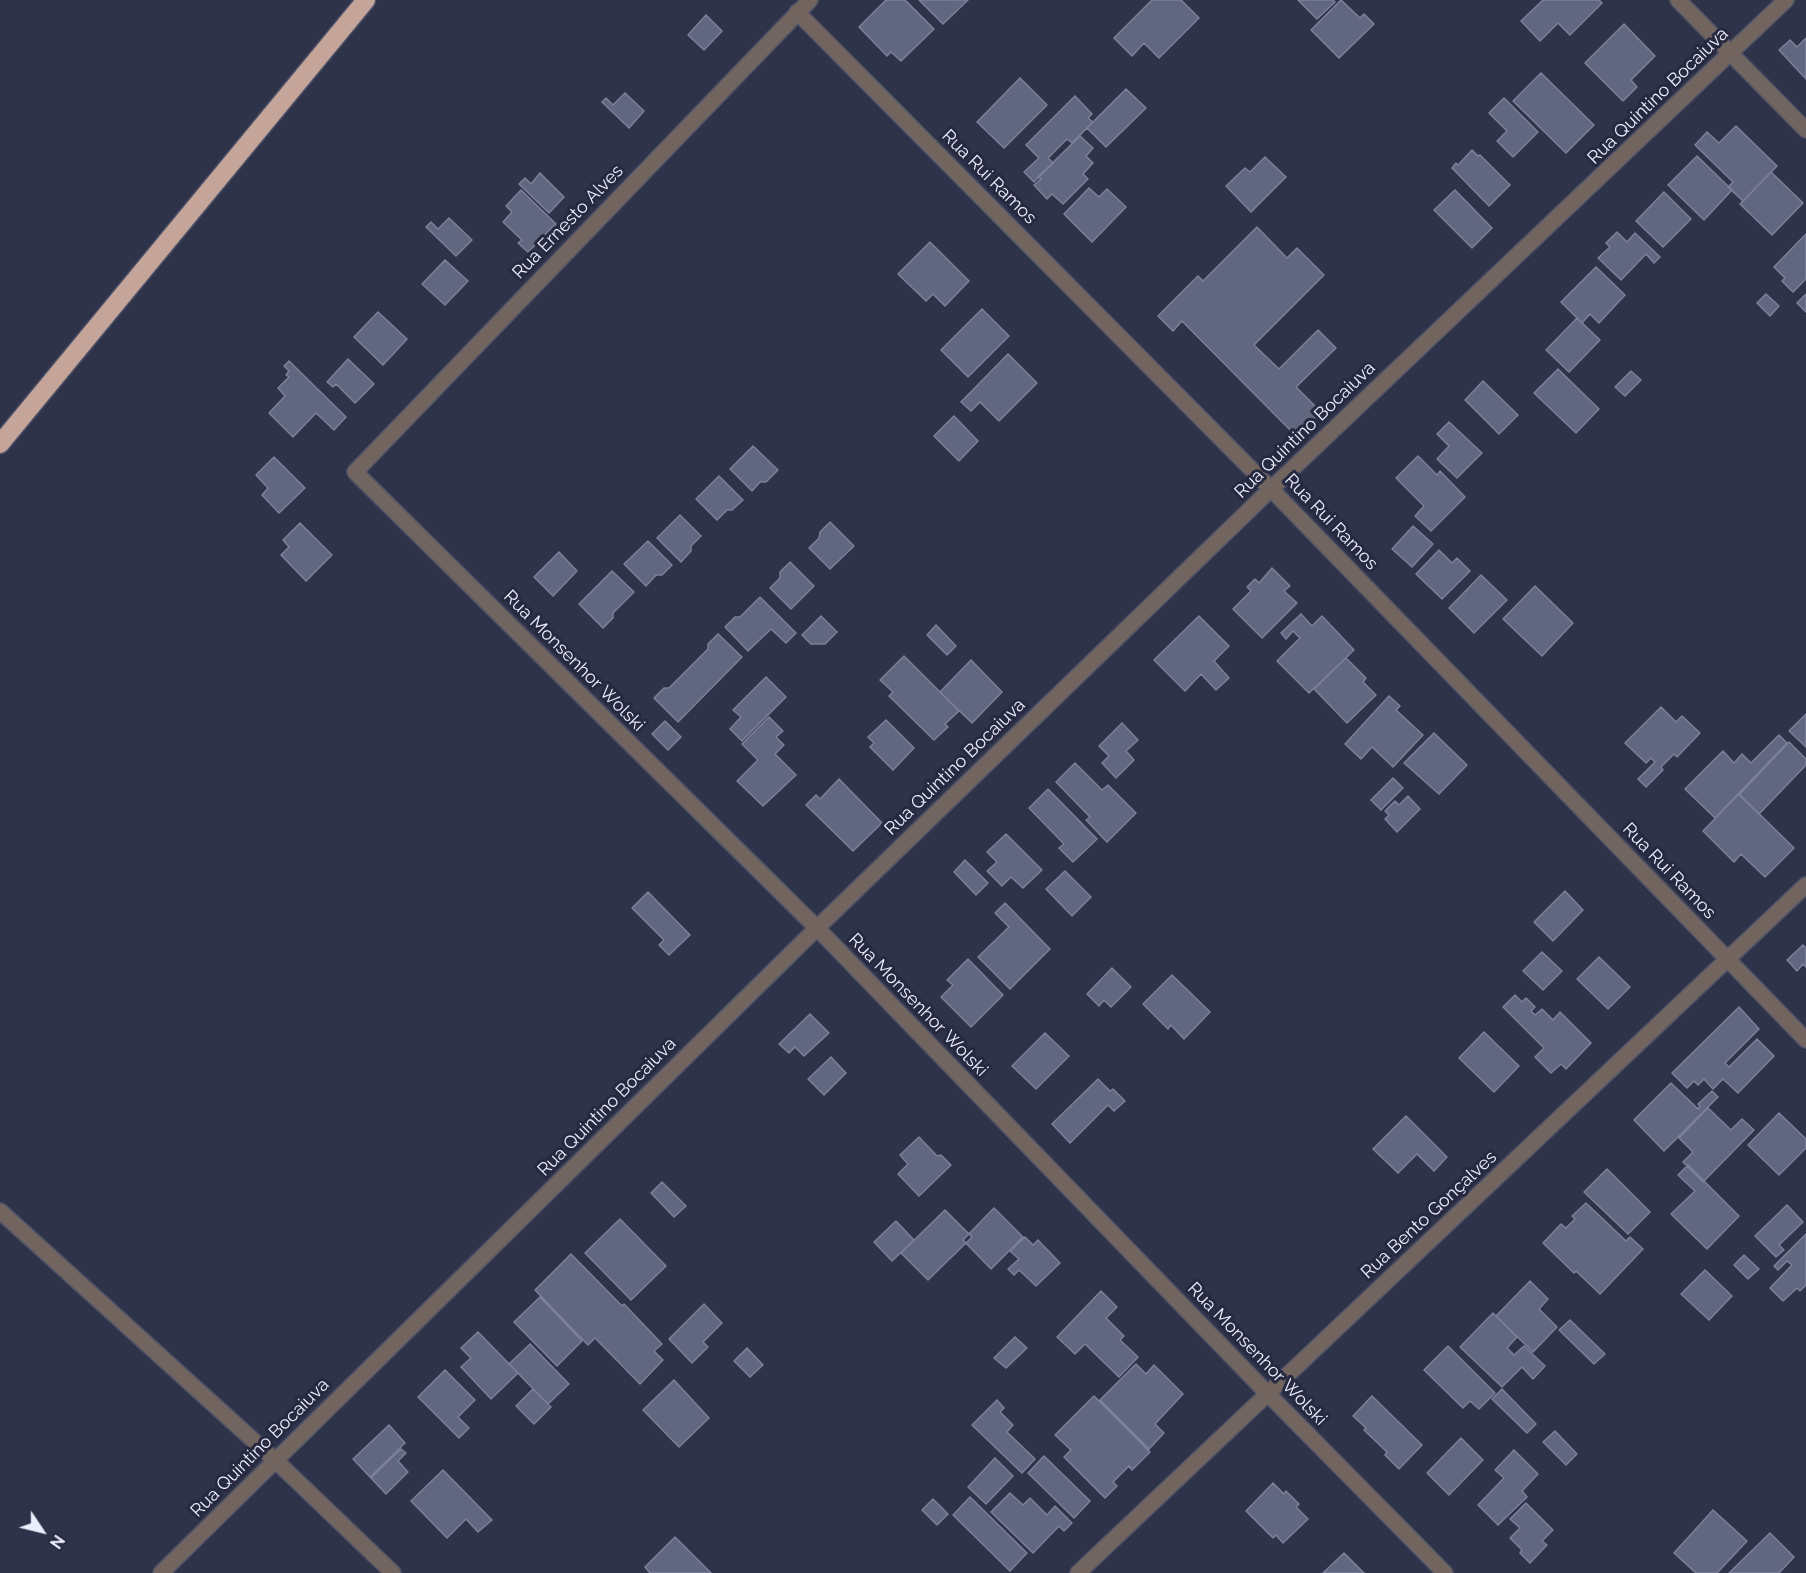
<!DOCTYPE html>
<html>
<head>
<meta charset="utf-8">
<style>
	body { margin:0 }
	#map { position:relative; width:1806px; height:1573px; overflow:hidden; background:#2f334a; font-family:Raleway,sans-serif }
	canvas { display:block }
	.north { position:absolute; left:12px; top:1501px; width:60px; height:60px; -webkit-text-stroke:4px #26293f; paint-order:stroke; rotate:125deg; font-size:16px; font-weight:700; line-height:24px; text-align:center; color:#ebeefd }
	.north::after { content:''; display:block; margin:auto; width:21px; height:27px; background:#ebeefd; clip-path:polygon(50% 0,100% 100%,50% 72%,0 100%) }
</style>
</head>
<body>
<div id="map">
<canvas width="1806" height="1573"></canvas>
<div class="north">N</div>
</div>
<script>
const ctx = document.querySelector('canvas').getContext('2d');
ctx.lineJoin = 'round';
function paint(path, color) { ctx.fillStyle = color; ctx.fill(path, 'evenodd'); }
const shape = rows => new Path2D(rows.map(r => 'M' + r).join(''));
function trace(path, color, width, dash) { ctx.strokeStyle = color; ctx.lineWidth = width; ctx.lineCap = dash ? 'butt' : 'round'; ctx.setLineDash(dash || []); ctx.stroke(path); }
function label(font, color, halo, rows, align = 'center') {
  ctx.font = font + ' Raleway,sans-serif'; ctx.lineWidth = 6; ctx.setLineDash([]); ctx.textBaseline = 'middle'; ctx.strokeStyle = halo; ctx.fillStyle = color; for (const [text, x, y, turn = 0] of rows) {
    ctx.save(); ctx.translate(x, y); ctx.rotate((+turn || 0) * Math.PI / 180); ctx.textAlign = isNaN(turn) ? turn : align; if (halo) ctx.strokeText(text, 0, 0); ctx.fillText(text, 0, 0); ctx.restore();
  }
}
const building = shape([
	[886,0,905,0,934,29,901,61,891,52,887,56,859,27,886,0],
	[919,0,968,0,943,24,919,0],
	[1152,0,1181,0,1199,18,1159,58,1144,43,1132,56,1114,38,1152,0],
	[1298,0,1333,0,1335,2,1317,19,1298,0],
	[1341,0,1360,18,1364,14,1374,24,1339,58,1311,30,1341,0],
	[1543,0,1599,0,1602,3,1570,35,1558,23,1540,41,1521,21,1543,0],
	[706,15,722,31,704,50,688,35,706,15],
	[1624,24,1655,56,1631,80,1637,87,1623,101,1585,63,1624,24],
	[1806,38,1806,79,1779,50,1790,40,1797,47,1806,38],
	[1541,73,1594,125,1566,153,1513,101,1541,73],
	[1020,78,1047,105,1004,148,977,122,1020,78],
	[1126,89,1146,108,1106,147,1087,128,1126,89],
	[625,93,644,111,629,128,602,102,606,98,613,105,625,93],
	[1075,96,1092,114,1088,118,1093,122,1072,143,1067,139,1048,158,1053,163,1034,182,1024,172,1039,158,1026,145,1075,96],
	[1504,98,1538,132,1513,157,1497,141,1507,131,1489,113,1504,98],
	[1736,126,1777,166,1743,201,1728,187,1733,182,1695,145,1707,132,1719,143,1736,126],
	[1080,136,1093,148,1086,156,1093,163,1083,174,1088,179,1063,204,1052,194,1047,199,1034,185,1041,179,1038,177,1080,136],
	[1472,150,1478,156,1480,155,1510,185,1489,206,1452,168,1456,163,1458,165,1472,150],
	[1697,156,1732,190,1704,220,1668,185,1697,156],
	[1265,157,1286,177,1251,212,1226,186,1245,168,1250,172,1265,157],
	[1771,172,1803,203,1772,235,1740,204,1771,172],
	[540,173,564,197,549,213,519,184,525,178,531,184,540,173],
	[1089,188,1099,197,1107,189,1126,207,1092,242,1064,214,1089,188],
	[521,190,556,224,528,252,518,243,522,240,503,222,512,212,506,206,521,190],
	[1455,190,1492,228,1472,248,1434,210,1455,190],
	[1664,192,1691,219,1663,247,1636,221,1664,192],
	[449,218,472,240,456,256,426,227,431,222,438,229,449,218],
	[1257,227,1287,258,1297,248,1324,275,1254,345,1279,369,1318,330,1336,348,1296,387,1321,412,1296,436,1182,321,1173,331,1158,316,1198,276,1203,281,1257,227],
	[1617,232,1627,242,1635,233,1660,257,1654,263,1646,254,1621,280,1598,258,1610,247,1606,243,1617,232],
	[1806,234,1806,279,1793,292,1782,281,1785,278,1774,267,1806,234],
	[930,242,969,281,945,306,933,294,926,301,898,274,930,242],
	[445,260,468,281,445,305,422,284,445,260],
	[1596,267,1625,295,1599,323,1590,314,1582,323,1561,302,1596,267],
	[1766,294,1779,306,1770,316,1757,303,1766,294],
	[1806,294,1806,312,1797,303,1806,294],
	[982,309,1009,336,968,377,941,350,982,309],
	[378,312,407,339,383,365,354,337,378,312],
	[1577,318,1600,340,1569,372,1546,350,1577,318],
	[1008,354,1037,383,999,421,980,402,971,411,961,402,1008,354],
	[348,359,374,384,355,403,336,384,333,387,327,382,348,359],
	[289,361,346,417,334,430,316,413,293,437,269,413,285,396,278,388,289,377,286,375,289,371,284,366,289,361],
	[1558,369,1599,409,1576,433,1534,393,1558,369],
	[1631,371,1641,380,1625,396,1615,387,1631,371],
	[1483,381,1518,415,1499,434,1465,400,1483,381],
	[954,416,978,441,959,461,934,436,954,416],
	[1449,422,1482,453,1457,478,1437,459,1449,446,1437,434,1449,422],
	[753,446,778,470,766,482,760,482,752,491,730,469,753,446],
	[1418,456,1437,475,1440,471,1465,497,1431,531,1415,516,1424,506,1396,478,1418,456],
	[274,457,305,488,279,513,262,495,268,488,256,475,274,457],
	[719,476,743,500,732,510,727,510,717,520,696,499,719,476],
	[680,515,701,536,691,546,691,551,681,562,657,538,680,515],
	[830,522,854,546,830,569,809,548,819,538,820,532,830,522],
	[300,523,332,555,306,581,281,555,289,547,283,540,300,523],
	[1413,526,1433,544,1412,567,1392,549,1413,526],
	[648,541,672,565,662,575,656,575,646,586,624,564,648,541],
	[1439,550,1452,563,1457,558,1470,571,1442,599,1416,574,1439,550],
	[559,552,577,571,553,596,534,577,559,552],
	[790,562,814,586,791,609,770,588,780,578,780,572,790,562],
	[1272,568,1290,586,1284,591,1297,603,1262,638,1233,609,1251,591,1247,587,1255,579,1259,583,1272,568],
	[612,571,634,592,613,613,613,618,603,628,579,604,612,571],
	[1481,575,1507,600,1474,633,1449,608,1481,575],
	[1535,586,1573,623,1542,656,1503,619,1535,586],
	[760,597,796,633,786,643,771,629,748,651,725,627,735,617,740,617,760,597],
	[1301,614,1312,626,1322,616,1354,650,1309,693,1277,661,1300,638,1293,631,1286,639,1281,633,1301,614],
	[821,616,837,632,825,644,811,644,802,635,821,616],
	[1199,616,1229,646,1214,661,1229,678,1216,690,1201,674,1185,691,1154,660,1199,616],
	[936,625,956,646,947,655,927,635,936,625],
	[718,634,742,657,678,722,654,698,664,688,669,688,708,649,708,644,718,634],
	[904,656,959,711,945,724,948,727,934,740,889,696,893,692,880,680,904,656],
	[1346,658,1366,678,1363,682,1376,695,1347,723,1314,689,1346,658],
	[971,660,1002,692,972,723,940,692,971,660],
	[766,677,786,697,742,741,730,729,741,717,733,710,766,677],
	[1389,696,1400,706,1396,710,1423,735,1393,767,1372,747,1361,759,1345,744,1389,696],
	[1661,707,1676,722,1682,716,1700,733,1677,757,1674,754,1661,767,1663,770,1646,787,1638,779,1655,762,1651,758,1646,763,1625,743,1661,707],
	[1806,714,1806,747,1789,731,1806,714],
	[769,717,783,731,776,737,784,745,775,754,796,775,763,806,737,781,758,760,742,744,769,717],
	[886,720,914,748,893,770,870,747,874,743,868,737,886,720],
	[665,721,681,737,668,750,652,734,665,721],
	[1122,723,1138,740,1126,751,1134,760,1116,778,1102,763,1109,756,1099,746,1122,723],
	[1434,733,1467,765,1439,794,1404,763,1434,733],
	[1779,735,1787,743,1715,818,1685,789,1723,751,1734,763,1742,754,1751,763,1779,735],
	[1789,742,1806,759,1806,765,1759,814,1739,795,1789,742],
	[1075,763,1102,790,1108,785,1136,813,1107,842,1086,820,1090,817,1056,782,1075,763],
	[1393,778,1403,788,1381,810,1371,800,1393,778],
	[839,779,882,823,853,851,806,805,816,795,820,799,839,779],
	[1048,789,1097,839,1073,862,1059,848,1064,844,1029,808,1048,789],
	[1739,794,1794,848,1765,877,1741,854,1734,862,1703,831,1739,794],
	[1408,796,1420,809,1397,832,1385,819,1389,815,1385,811,1395,801,1399,805,1408,796],
	[1006,834,1042,870,1023,888,1011,877,1002,886,987,871,997,862,987,852,1006,834],
	[965,860,988,883,976,895,954,872,965,860],
	[1065,871,1091,897,1072,916,1046,889,1065,871],
	[1565,891,1583,910,1553,941,1534,922,1565,891],
	[648,892,690,935,669,955,659,945,664,940,632,908,648,892],
	[1005,903,1050,949,1010,989,978,957,1009,927,995,913,1005,903],
	[1803,945,1806,948,1806,967,1803,964,1797,971,1787,960,1803,945],
	[1542,952,1562,971,1543,990,1523,971,1542,952],
	[1599,957,1630,987,1608,1009,1577,979,1599,957],
	[968,959,1003,995,971,1027,941,997,953,985,947,980,968,959],
	[1112,968,1131,987,1111,1007,1104,1000,1099,1006,1087,994,1112,968],
	[1172,975,1210,1012,1184,1039,1171,1025,1168,1029,1143,1004,1172,975],
	[1515,995,1522,1002,1526,998,1535,1007,1531,1011,1535,1015,1542,1009,1553,1020,1560,1012,1591,1043,1566,1069,1561,1064,1551,1073,1535,1057,1544,1048,1503,1007,1515,995],
	[1739,1007,1759,1029,1725,1063,1729,1067,1757,1039,1774,1056,1738,1093,1723,1079,1713,1089,1704,1079,1698,1085,1694,1081,1687,1088,1672,1073,1739,1007],
	[810,1014,829,1033,804,1056,795,1047,789,1053,779,1044,810,1014],
	[1484,1032,1519,1066,1494,1092,1459,1058,1484,1032],
	[1045,1033,1069,1056,1036,1089,1012,1066,1045,1033],
	[831,1057,846,1073,824,1095,808,1079,831,1057],
	[1098,1079,1110,1091,1113,1089,1125,1101,1114,1111,1108,1105,1070,1143,1052,1124,1098,1079],
	[1671,1083,1698,1109,1700,1106,1698,1104,1712,1091,1718,1097,1664,1151,1634,1120,1671,1083],
	[1708,1108,1731,1130,1742,1119,1754,1130,1703,1182,1683,1162,1693,1152,1679,1138,1708,1108],
	[1779,1113,1806,1139,1806,1148,1779,1175,1748,1145,1779,1113],
	[1406,1116,1447,1157,1434,1171,1417,1154,1398,1173,1373,1149,1406,1116],
	[919,1137,937,1156,941,1155,951,1165,919,1196,898,1174,908,1164,900,1155,919,1137],
	[1688,1165,1739,1216,1707,1249,1671,1214,1695,1191,1678,1175,1688,1165],
	[1607,1169,1650,1212,1628,1234,1584,1192,1607,1169],
	[662,1182,686,1206,674,1217,651,1193,662,1182],
	[1586,1203,1626,1241,1630,1237,1643,1249,1600,1294,1576,1271,1574,1273,1543,1243,1561,1224,1566,1228,1575,1219,1572,1216,1586,1203],
	[1787,1205,1803,1222,1779,1245,1784,1250,1776,1257,1755,1236,1787,1205],
	[994,1208,1023,1237,991,1269,963,1240,994,1208],
	[945,1210,972,1237,928,1280,901,1253,945,1210],
	[620,1219,666,1266,631,1300,585,1253,620,1219],
	[896,1221,914,1240,892,1261,874,1242,896,1221],
	[1806,1234,1806,1285,1800,1291,1797,1288,1783,1301,1770,1288,1792,1265,1787,1261,1778,1270,1774,1266,1806,1234],
	[1025,1237,1033,1245,1038,1240,1060,1263,1036,1286,1019,1270,1014,1275,1008,1269,1019,1259,1010,1251,1025,1237],
	[571,1254,622,1306,624,1304,662,1344,654,1351,663,1360,640,1384,595,1338,588,1345,535,1290,571,1254],
	[1744,1255,1759,1269,1748,1279,1734,1265,1744,1255],
	[1705,1270,1732,1296,1709,1320,1681,1294,1705,1270],
	[1530,1281,1548,1299,1539,1309,1557,1327,1533,1352,1496,1316,1530,1281],
	[1101,1291,1117,1307,1106,1318,1124,1336,1120,1340,1138,1357,1119,1377,1085,1344,1075,1354,1057,1337,1101,1291],
	[540,1297,582,1341,557,1366,514,1322,540,1297],
	[704,1304,722,1323,703,1342,708,1347,692,1363,669,1339,704,1304],
	[1493,1313,1517,1337,1507,1348,1514,1355,1524,1346,1545,1366,1533,1379,1522,1367,1502,1387,1460,1347,1493,1313],
	[1570,1320,1605,1354,1594,1364,1559,1330,1570,1320],
	[478,1332,518,1373,491,1399,461,1367,471,1358,461,1348,478,1332],
	[1015,1337,1027,1348,1006,1368,994,1358,1015,1337],
	[530,1344,569,1384,548,1404,509,1364,530,1344],
	[1448,1346,1495,1393,1479,1409,1470,1401,1463,1408,1424,1370,1448,1346],
	[747,1348,763,1365,750,1377,734,1361,747,1348],
	[1136,1364,1146,1374,1154,1365,1183,1394,1155,1424,1164,1433,1149,1449,1100,1400,1136,1364],
	[445,1370,475,1400,458,1417,469,1428,459,1438,418,1397,445,1370],
	[674,1380,709,1418,679,1447,643,1410,674,1380],
	[533,1389,551,1407,534,1424,516,1406,533,1389],
	[1502,1389,1536,1424,1527,1433,1492,1399,1502,1389],
	[1094,1396,1150,1452,1132,1470,1129,1466,1113,1482,1117,1486,1105,1498,1064,1457,1071,1450,1055,1435,1094,1396],
	[1372,1396,1422,1445,1399,1469,1385,1455,1387,1452,1364,1430,1366,1428,1353,1416,1372,1396],
	[997,1400,1004,1408,1000,1412,1013,1425,1007,1432,1035,1459,1022,1473,972,1425,997,1400],
	[389,1425,405,1443,370,1477,353,1459,389,1425],
	[1555,1431,1577,1454,1566,1465,1543,1442,1555,1431],
	[1461,1438,1483,1460,1449,1495,1427,1473,1461,1438],
	[401,1449,406,1453,398,1461,408,1472,386,1494,371,1478,401,1449],
	[1514,1450,1538,1474,1522,1491,1527,1497,1498,1525,1478,1505,1504,1478,1495,1470,1514,1450],
	[1044,1456,1090,1501,1074,1518,1028,1473,1044,1456],
	[995,1458,1013,1476,986,1504,968,1487,995,1458],
	[443,1470,492,1520,478,1532,466,1519,447,1538,411,1501,443,1470],
	[1273,1483,1284,1494,1286,1491,1299,1504,1296,1507,1308,1519,1283,1543,1276,1535,1273,1538,1246,1511,1273,1483],
	[1010,1493,1023,1505,1030,1498,1047,1515,1055,1506,1072,1523,1064,1531,1059,1526,1033,1553,991,1512,1010,1493],
	[970,1497,1027,1553,1010,1571,953,1515,970,1497],
	[933,1499,948,1514,937,1525,922,1510,933,1499],
	[1526,1503,1553,1530,1542,1541,1547,1545,1530,1563,1520,1553,1522,1550,1510,1538,1520,1528,1510,1519,1526,1503],
	[1713,1510,1747,1541,1717,1573,1696,1573,1674,1553,1713,1510],
	[1770,1533,1794,1557,1779,1573,1729,1573,1770,1533],
	[675,1537,711,1573,650,1573,645,1567,675,1537],
	[1344,1553,1364,1573,1323,1573,1344,1553]
]);
paint(building, '#626780');
trace(building, '#7b809b', 1.5);
const street = shape([
	[810,0,355,472,817,928,1268,1394,1445,1573],
	[1678,0,1806,130],
	[797,12,1271,489,1806,1040],
	[0,1211,275,1460,393,1573],
	[161,1573,817,928,1271,489,1786,0],
	[1078,1573,1806,885]
]);
const highway = shape([
	[0,444,366,0]
]);
trace(street, '#4d5167', 18);
trace(highway, '#4d5167', 21);
trace(street, '#726560', 15);
trace(highway, '#c5a59a', 18);
label('18px', '#ebeefd', '#26293f', [
	["Rua Quintino Bocaiuva",1658,96,-44],
	["Rua Rui Ramos",989,177,45],
	["Rua Ernesto Alves",568,222,-46],
	["Rua Quintino Bocaiuva",1305,430,-44],
	["Rua Rui Ramos",1331,522,46],
	["Rua Monsenhor Wolski",574,661,45],
	["Rua Quintino Bocaiuva",955,767,-44],
	["Rua Rui Ramos",1669,871,46],
	["Rua Monsenhor Wolski",918,1005,46],
	["Rua Quintino Bocaiuva",607,1107,-45],
	["Rua Bento Gonçalves",1429,1215,-43],
	["Rua Monsenhor Wolski",1257,1354,46],
	["Rua Quintino Bocaiuva",260,1448,-45]
]);
</script>
</body>
</html>
